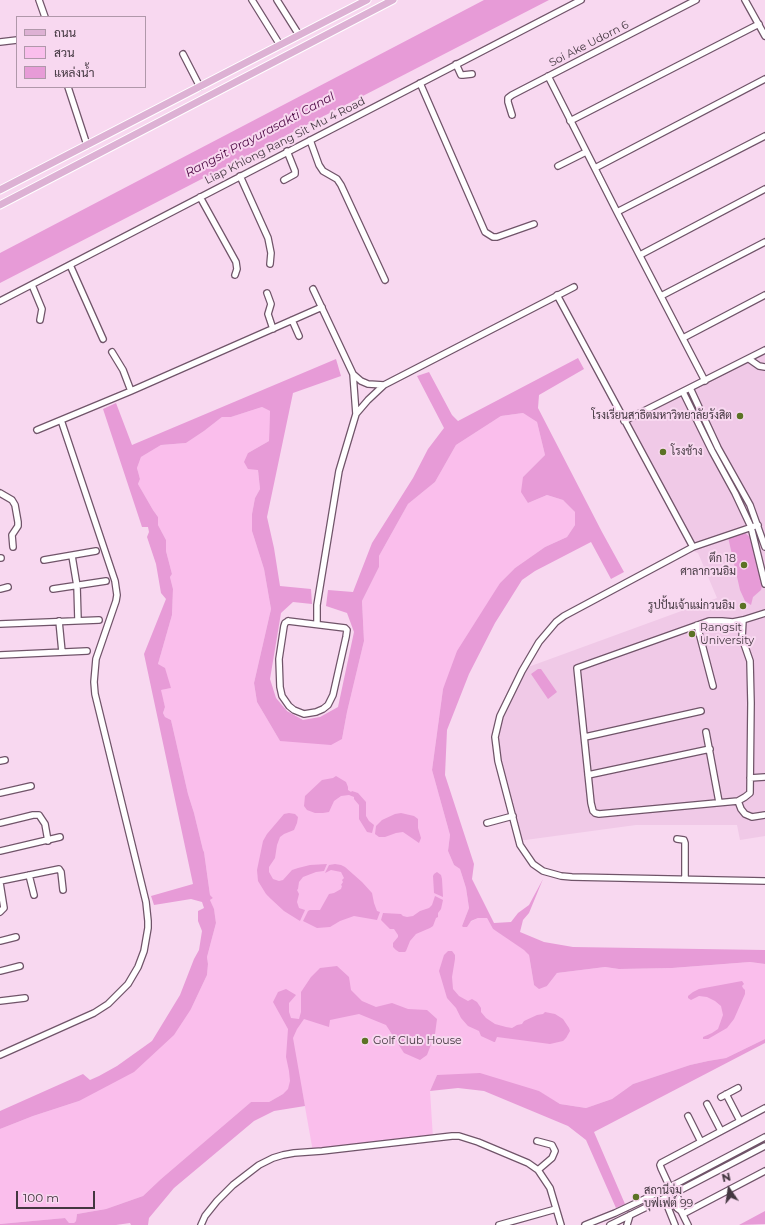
<!DOCTYPE html>
<html>
<head>
<meta charset="utf-8">
<style>
	body { margin:0 }
	#map { position:relative; width:765px; height:1225px; overflow:hidden; background:#f8d8f0; font-family:Montserrat,Sarabun,sans-serif }
	canvas { display:block }
	.legend { position:absolute; left:16px; top:16px; width:130px; height:72px; box-sizing:border-box; background:#f8d8f0; border:1px solid #b098aa; margin:0; padding:5px 7px; list-style:none; font-size:12px; color:#433740 }
	.legend li { display:flex; align-items:center; gap:8px; height:20px }
	.legend b { width:20px; border:1px solid #b098aa }
	.north { position:absolute; left:709px; top:1169px; width:40px; height:40px; -webkit-text-stroke:3px #f8d8f0; paint-order:stroke; rotate:347deg; font-size:11px; font-weight:700; line-height:16px; text-align:center; color:#433740 }
	.north::after { content:''; display:block; margin:auto; width:14px; height:18px; background:#433740; clip-path:polygon(50% 0,100% 100%,50% 72%,0 100%) }
	.scale { position:absolute; left:16px; top:1191px; width:79px; height:18px; box-sizing:border-box; border:2px solid #433740; border-top:0; padding-left:5px; font-size:12px; line-height:14px; white-space:nowrap; color:#433740; -webkit-text-stroke:3px #f8d8f0; paint-order:stroke }
</style>
</head>
<body>
<div id="map">
<canvas width="765" height="1225"></canvas>
<ul class="legend">
<li><b style="height:5px;background:#ddb1d4"></b>ถนน</li>
<li><b style="height:11px;background:#fabeec"></b>สวน</li>
<li><b style="height:11px;background:#e79bd7"></b>แหล่งน้ำ</li>
</ul>
<div class="north">N</div>
<div class="scale">100 m</div>
</div>
<script>
const ctx = document.querySelector('canvas').getContext('2d');
ctx.lineJoin = 'round';
function paint(path, color) { ctx.fillStyle = color; ctx.fill(path, 'evenodd'); }
const shape = rows => new Path2D(rows.map(r => 'M' + r).join(''));
function trace(path, color, width, dash) { ctx.strokeStyle = color; ctx.lineWidth = width; ctx.lineCap = dash ? 'butt' : 'round'; ctx.setLineDash(dash || []); ctx.stroke(path); }
function label(font, color, halo, rows, align = 'center') {
  ctx.font = font + ' Montserrat,Sarabun,sans-serif'; ctx.lineWidth = 4; ctx.setLineDash([]); ctx.textBaseline = 'middle'; ctx.strokeStyle = halo; ctx.fillStyle = color; for (const [text, x, y, turn = 0] of rows) {
    ctx.save(); ctx.translate(x, y); ctx.rotate((+turn || 0) * Math.PI / 180); ctx.textAlign = isNaN(turn) ? turn : align; if (halo) ctx.strokeText(text, 0, 0); ctx.fillText(text, 0, 0); ctx.restore();
  }
}
paint(shape([
	[765,354,765,836,740,840,737,825,636,825,518,841,494,737,520,670,717,598,698,553,693,551,686,542,622,422]
]), '#f0c9e7');
paint(shape([
	[262,407,270,411,269,441,248,453,258,470,260,489,255,498,252,514,252,531,264,569,271,609,254,683,257,702,280,741,342,739,347,712,364,641,362,601,379,567,379,556,408,504,435,482,456,445,501,416,523,413,537,422,545,455,523,477,528,503,547,495,563,500,575,512,575,525,567,537,545,547,515,568,500,583,443,689,432,770,450,835,448,851,454,865,460,869,466,888,469,908,462,926,478,918,487,918,493,929,525,950,529,955,534,985,547,986,557,973,605,967,619,969,672,968,750,962,765,964,765,1039,726,1058,708,1061,690,1065,633,1084,612,1099,586,1108,560,1104,538,1091,437,1075,430,1091,433,1138,313,1152,302,1090,283,1094,269,1102,251,1102,161,1179,143,1196,106,1209,77,1214,76,1221,74,1223,69,1223,65,1218,0,1224,0,1129,33,1116,79,1101,191,1009,207,975,208,964,207,957,216,923,214,910,210,900,213,898,210,895,204,852,203,850,194,813,188,794,171,720,165,717,163,713,165,707,160,690,171,688,158,664,172,615,173,589,170,577,172,574,166,551,166,540,158,525,158,517,153,510,138,484,140,479,137,468,141,457,161,445,186,443,204,431,222,417,231,417]
]), '#fabeec');
paint(shape([
	[484,0,549,0,0,283,0,253],
	[578,358,584,369,539,395,538,408,602,532,624,572,611,579,591,542,535,571,522,580,495,623,469,674,447,730,445,775,474,864,472,879,494,923,511,922,518,913,529,905,543,879,529,913,523,920,520,932,544,942,573,947,765,950,765,964,750,962,672,968,619,969,605,967,557,973,547,986,539,989,534,985,529,955,524,950,493,929,487,918,478,918,471,921,467,927,463,927,462,926,469,908,466,888,460,869,454,865,448,851,450,835,432,770,443,689,457,651,500,583,515,568,545,547,567,537,575,525,575,512,563,500,547,495,528,503,521,492,523,477,545,455,537,422,523,413,501,416,456,445,435,482,408,504,379,556,379,567,362,601,364,641,347,712,342,739,331,745,280,741,257,702,254,683,271,609,264,569,252,531,252,514,255,498,260,489,258,470,248,469,244,462,248,453,269,441,270,411,262,407,231,417,222,417,204,431,186,443,161,445,141,457,137,468,140,479,138,484,153,510,158,517,158,525,166,540,166,551,172,574,170,577,173,589,172,615,158,664,165,668,171,688,161,690,165,707,163,713,165,717,171,720,188,794,194,813,203,850,204,852,210,895,213,898,210,900,214,909,216,923,207,957,208,964,207,975,191,1009,174,1035,134,1072,79,1101,33,1116,0,1129,0,1111,83,1074,90,1080,99,1076,117,1066,152,1041,180,995,194,959,199,950,202,931,198,921,198,911,204,908,202,902,191,899,154,905,151,896,193,884,144,654,166,599,161,593,156,564,147,537,149,532,148,527,142,527,103,409,116,403,132,445,336,359,341,376,293,393,267,517,274,548,280,586,311,589,312,604,293,602,281,613,270,679,276,698,287,711,303,720,320,717,338,707,354,632,347,613,326,606,328,590,353,592,372,543,413,478,428,449,444,428,417,376,429,372,452,415,458,421],
	[745,533,751,538,762,586,761,590,753,597,751,605,745,601,740,590,728,537],
	[538,669,541,669,557,692,548,699,531,674],
	[336,776,346,782,348,787,348,790,351,792,352,791,358,793,366,802,366,816,369,821,374,825,372,833,367,832,359,819,359,805,354,799,354,797,349,795,341,796,334,801,329,812,323,813,315,813,307,810,304,806,305,796,322,780,333,778],
	[289,813,295,814,298,817,297,823,294,830,284,834,280,837,277,845,275,858,269,867,269,872,273,879,279,881,283,880,292,870,298,868,310,865,327,864,324,871,316,872,303,877,299,882,298,889,297,890,299,894,297,902,299,908,305,910,300,921,284,911,271,899,266,894,258,881,257,870,263,841,267,834,284,814],
	[401,813,414,816,418,819,418,828,421,838,419,843,403,832,396,833,385,837,379,837,375,834,376,826,382,820,395,814],
	[335,864,341,865,345,867,362,882,372,893,374,903,377,911,380,912,377,920,354,916,340,921,330,927,317,928,303,921,308,911,310,910,320,910,329,894,334,893,341,889,342,886,341,885,343,882,342,880,344,878,341,872,331,870,325,873,329,865],
	[437,872,441,875,442,879,443,897,434,893,433,876,434,874],
	[435,896,443,900,441,909,438,913,438,917,436,918,433,926,430,928,416,934,410,941,406,951,405,952,399,952,396,950,393,947,393,943,398,937,398,935,394,929,390,929,381,920,383,913,401,914,403,916,407,917,413,916,420,911,429,908,432,905],
	[448,951,452,951,455,955,455,959,452,977,453,989,459,996,468,1001,472,999,477,1002,481,1008,481,1012,486,1018,495,1024,506,1027,512,1028,517,1025,522,1024,524,1021,537,1015,543,1014,545,1012,555,1014,563,1019,569,1028,570,1031,566,1038,563,1041,550,1044,497,1037,495,1042,494,1042,481,1036,479,1031,468,1026,461,1018,456,1008,447,998,439,971,444,955],
	[337,966,349,977,351,990,362,1001,376,1007,392,1003,408,1009,427,1010,437,1019,435,1034,427,1055,420,1060,404,1053,386,1025,359,1014,330,1020,329,1027,304,1019,297,1029,293,1038,305,1106,274,1111,254,1121,174,1188,149,1218,148,1225,131,1225,130,1223,116,1225,0,1225,0,1224,65,1218,69,1223,74,1223,76,1221,77,1214,106,1209,143,1196,161,1179,251,1102,269,1102,283,1094,288,1089,290,1081,289,1071,286,1057,288,1029,273,1002,278,992,286,989,296,995,289,1003,289,1012,291,1018,299,1019,301,1012,301,992,311,977,320,968],
	[742,981,744,984,742,986,743,988,745,990,745,994,734,1019,727,1028,708,1039,703,1039,703,1037,712,1033,718,1029,723,1015,721,1006,715,1001,707,997,699,996,691,1000,688,998,688,996,693,992,699,989],
	[765,1039,765,1043,594,1132,625,1204,616,1208,586,1140,568,1126,484,1091,458,1088,430,1091,437,1075,480,1073,539,1091,560,1104,586,1108,612,1099,633,1084,690,1065,708,1061,726,1058],
	[765,1211,765,1224,739,1225]
]), '#e79bd7');
const minor = shape([
	[39,0,45,17],
	[252,0,280,45],
	[277,0,299,35],
	[745,0,765,36],
	[0,42,17,40],
	[183,54,200,87],
	[456,64,461,75,463,75,472,74],
	[548,76,617,212,705,381],
	[420,83,485,232,493,237,497,237,534,224],
	[68,87,87,145],
	[512,115,508,102,508,98,512,95,696,0],
	[570,121,759,24],
	[310,140,319,165,323,171,337,179,341,185,385,280],
	[558,166,586,152],
	[595,168,765,79],
	[240,176,268,238,271,253,270,264],
	[284,180,295,174,295,171,287,151],
	[200,197,236,262,237,269,235,275],
	[617,212,765,136],
	[640,255,765,189],
	[70,265,103,339],
	[32,285,42,309,40,320],
	[313,289,353,374,361,381,368,384,384,385,574,287],
	[267,293,271,304,268,314,273,329],
	[557,295,693,547],
	[661,296,765,242],
	[0,301,581,0],
	[292,320,299,336],
	[683,338,765,295],
	[112,352,123,370,131,391],
	[749,359,759,366,765,367],
	[690,388,718,448,750,505,765,547],
	[683,392,712,451,735,493,751,527,765,584],
	[356,414,368,400,384,385],
	[624,421,765,350],
	[37,430,131,391,322,307],
	[0,493,12,500,15,505,18,522,18,526,12,535,13,547],
	[758,525,693,547,564,616,556,622,539,642,522,671,500,716,495,737,498,761,520,845,533,864,543,871,561,876,572,877,765,881],
	[72,556,77,586,78,620],
	[0,558,1,558],
	[44,560,96,551],
	[0,589,8,587],
	[53,589,106,581],
	[743,620,742,638,750,661,751,703,750,793,745,797,738,801,599,814,595,813,593,811,591,803,577,668,709,621,722,621,733,622,743,620,765,613],
	[59,621,62,652],
	[288,621,345,628,347,630,346,637,333,695,328,705,323,709,316,712,304,714,294,710,289,706,282,696,280,687,279,659,284,626,285,623,288,621],
	[0,624,99,620],
	[317,624,317,605,339,471,356,414,353,374],
	[697,625,713,686],
	[0,655,87,651],
	[706,732,719,802],
	[585,737,701,711],
	[0,761,5,760],
	[588,775,710,749],
	[750,778,765,777],
	[0,793,31,786],
	[738,801,741,809,745,814,752,817,765,815],
	[0,823,33,815,39,815,45,824,48,841],
	[487,823,513,816],
	[677,839,684,840,685,843,685,879],
	[0,851,60,837],
	[29,875,34,895],
	[0,881,59,869,61,872,63,890],
	[0,883,4,908,0,912],
	[0,941,16,937],
	[0,971,20,966],
	[0,1001,25,998],
	[0,1055,94,1013,108,1004,128,984,138,967,144,951,148,928,148,921,146,902,95,694,94,682,96,659,116,601,117,595,115,581,61,420],
	[726,1094,740,1121],
	[721,1097,738,1088],
	[707,1104,721,1131],
	[688,1116,701,1142],
	[537,1141,552,1145,555,1151,552,1158,538,1170],
	[673,1194,673,1201,677,1208,681,1211,688,1225],
	[667,1205,675,1225],
	[681,1211,682,1206,678,1198,673,1194,661,1168,660,1165,661,1163,765,1108],
	[683,1214,765,1171],
	[201,1225,205,1216,217,1201,233,1185,259,1165,273,1158,283,1155,294,1153,322,1151,452,1136,459,1136,478,1142,528,1163,538,1170,550,1188,561,1225],
	[499,1225,556,1209],
	[585,1225,615,1213,670,1187,765,1137],
	[610,1225,673,1194,765,1146],
	[627,1225,630,1215]
]);
const major = shape([
	[0,190,367,0],
	[0,205,393,0]
]);
trace(minor, '#705469', 8);
trace(major, '#fff', 9);
trace(minor, '#fff', 5.5);
trace(major, '#ddb1d4', 7);
for (const [x, y, r, color] of [
	[740,416,4,"#5b7224"],
	[663,452,4,"#5b7224"],
	[744,565,4,"#5b7224"],
	[743,606,4,"#5b7224"],
	[692,634,4,"#5b7224"],
	[365,1041,4,"#5b7224"],
	[636,1197,4,"#5b7224"]
]) { const dot = new Path2D(); dot.arc(x, y, r, 0, 2 * Math.PI); ctx.fillStyle = color; ctx.fill(dot); trace(dot, '#f8d8f0', 1.5); }
label('11px', '#433740', '#f8d8f0', [
	["Soi Ake Udorn 6",589,44,-27],
	["Liap Khlong Rang Sit Mu 4 Road",285,141,-27]
]);
label('11px', '#433740', '#f8d8f0', [
	["โรงเรียนสาธิตมหาวิทยาลัยรังสิต",732,416,"right"],
	["โรงช้าง",671,452],
	["ตึก 18",736,559,"right"],
	["ศาลากวนอิม",736,572,"right"],
	["รูปปั้นเจ้าแม่กวนอิม",735,606,"right"],
	["Rangsit",700,628],
	["University",700,641],
	["Golf Club House",373,1041],
	["สถานีจุ่ม",644,1191],
	["บุฟเฟต์ 99",644,1204]
], 'left');
label('italic 12px', '#4c0743', '#f8d8f0', [
	["Rangsit Prayurasakti Canal",260,135,-28]
]);
</script>
</body>
</html>
